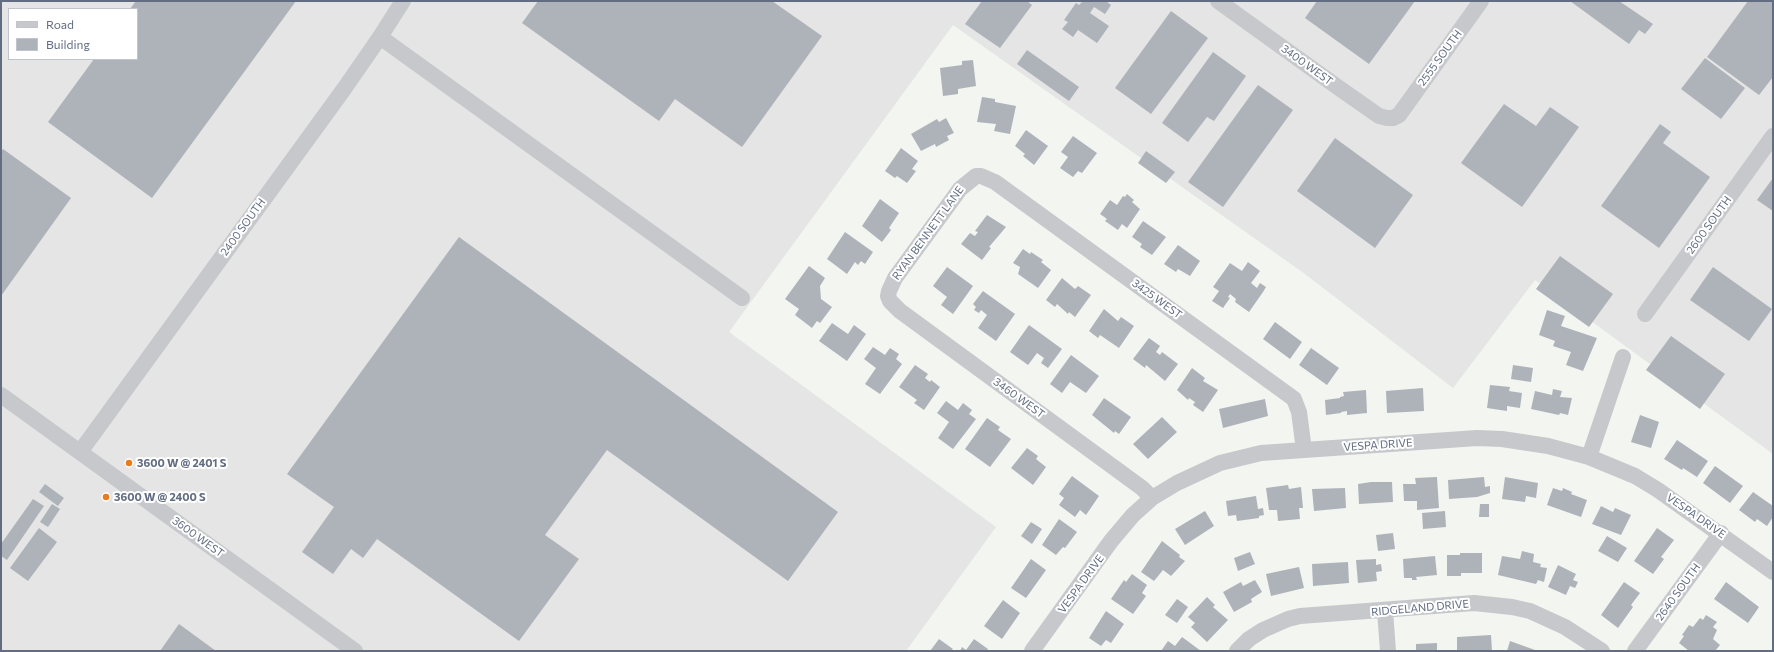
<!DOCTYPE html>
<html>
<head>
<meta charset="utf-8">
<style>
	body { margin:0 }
	#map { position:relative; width:1774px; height:652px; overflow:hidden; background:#f3f5f0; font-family:Commissioner,sans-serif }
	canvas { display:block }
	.frame { position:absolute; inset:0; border:2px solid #626d82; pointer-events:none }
	.legend { position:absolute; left:8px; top:8px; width:130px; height:52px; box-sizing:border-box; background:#fff; border:1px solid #c0c5cd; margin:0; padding:5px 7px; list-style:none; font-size:12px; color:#626d82 }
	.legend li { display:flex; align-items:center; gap:8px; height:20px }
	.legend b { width:20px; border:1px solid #c0c5cd }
</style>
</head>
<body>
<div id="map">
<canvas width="1774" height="652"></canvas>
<div class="frame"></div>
<ul class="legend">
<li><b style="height:5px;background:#c6c8cc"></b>Road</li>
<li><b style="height:11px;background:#aeb3ba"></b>Building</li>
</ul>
</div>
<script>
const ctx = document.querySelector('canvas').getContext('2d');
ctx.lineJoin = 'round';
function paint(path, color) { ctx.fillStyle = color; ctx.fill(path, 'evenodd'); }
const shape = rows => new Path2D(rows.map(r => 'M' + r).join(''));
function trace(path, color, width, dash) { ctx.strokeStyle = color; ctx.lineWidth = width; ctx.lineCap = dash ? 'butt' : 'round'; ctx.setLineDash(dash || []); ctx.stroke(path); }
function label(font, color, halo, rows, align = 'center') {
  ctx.font = font + ' Commissioner,sans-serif'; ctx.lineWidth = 4; ctx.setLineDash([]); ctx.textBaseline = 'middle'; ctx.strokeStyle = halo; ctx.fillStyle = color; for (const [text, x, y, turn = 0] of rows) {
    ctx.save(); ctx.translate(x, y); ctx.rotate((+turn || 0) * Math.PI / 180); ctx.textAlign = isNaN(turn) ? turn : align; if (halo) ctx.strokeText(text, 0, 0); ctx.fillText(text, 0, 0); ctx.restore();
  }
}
paint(shape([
	[1,1,1773,1,1773,454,1535,280,1453,388,1305,274,953,25,729,332,996,527,906,651,1,651],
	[9,9,137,9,137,59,9,59]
]), '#e4e5e4');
paint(shape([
	[136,1,296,1,152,198,48,122,94,59,137,59,137,9,130,9],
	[538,1,772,1,822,36,742,147,675,99,659,121,522,23],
	[982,1,1027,1,1032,5,1000,48,965,24],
	[1083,1,1106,1,1111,5,1105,14,1094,7,1090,13,1109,26,1097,43,1078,30,1073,37,1062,29,1068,22,1064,20,1076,3,1079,5],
	[1317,1,1415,1,1369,64,1305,18],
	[1570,1,1619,1,1653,24,1645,34,1639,30,1629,44],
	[1748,1,1773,1,1773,77,1759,95,1707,57],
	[1171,11,1208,38,1151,114,1115,88],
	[1027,50,1079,87,1069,101,1017,64],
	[1213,52,1246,76,1214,121,1207,117,1188,142,1162,123],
	[1705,58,1745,88,1721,119,1681,89],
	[973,60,976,86,958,89,958,94,943,96,940,68,962,65,962,61],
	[1258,85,1293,110,1223,207,1188,182],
	[982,97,995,99,995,102,1016,106,1010,134,994,131,996,124,977,122],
	[1504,104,1536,126,1550,107,1579,127,1522,207,1461,163],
	[946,118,954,133,947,136,949,140,936,147,935,144,921,151,911,134,937,119,939,122],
	[1660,124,1671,132,1663,143,1710,177,1659,248,1601,206],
	[1026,130,1048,146,1034,165,1023,156,1025,154,1015,146],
	[1073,136,1097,153,1082,173,1078,171,1073,177,1060,168,1068,157,1061,152],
	[1335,138,1413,195,1375,248,1297,191],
	[901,148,918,161,912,169,916,171,907,183,897,176,895,178,885,171],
	[3,149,71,198,1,296,1,152],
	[1146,151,1175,172,1166,183,1138,163],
	[1773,178,1773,211,1757,200],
	[1127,194,1134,200,1132,202,1140,209,1127,228,1122,224,1118,230,1105,221,1107,219,1100,214,1110,200,1117,205,1123,196,1125,197],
	[880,199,899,213,889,228,891,230,882,242,862,226],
	[987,215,1006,227,989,247,991,248,982,260,961,244,970,233,975,236,978,232,975,231],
	[1143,221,1166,237,1152,255,1140,247,1142,244,1132,237],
	[845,232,873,252,865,264,861,261,858,265,855,262,847,274,827,259],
	[459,237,838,512,788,581,607,450,545,535,579,559,519,641,377,539,363,558,351,549,333,574,302,552,334,507,287,474],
	[1178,245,1200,261,1190,276,1178,269,1176,272,1164,264],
	[1023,249,1030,254,1031,252,1043,260,1041,262,1051,270,1038,288,1018,274,1020,267,1013,263],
	[1560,256,1613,294,1589,327,1536,289],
	[1248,262,1260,271,1251,283,1257,288,1260,283,1266,287,1263,292,1249,312,1235,302,1236,299,1230,294,1228,297,1230,298,1223,308,1212,301,1219,291,1213,287,1230,263,1242,271],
	[809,266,825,278,820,286,821,299,832,307,820,323,817,321,812,328,795,315,799,309,785,299],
	[947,267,973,286,953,314,941,305,947,297,933,286],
	[1713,267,1772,309,1749,341,1690,300],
	[1062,278,1075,289,1078,286,1091,295,1075,317,1069,312,1068,314,1057,304,1055,307,1046,300],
	[983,291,1015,314,996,341,978,328,987,315,981,310,979,313,974,310,976,307,973,304],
	[1104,309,1118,321,1121,317,1134,326,1119,348,1100,335,1098,338,1089,331],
	[1547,310,1565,316,1561,326,1597,338,1583,371,1566,365,1571,352,1553,346,1555,341,1539,335],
	[1275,322,1302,342,1290,359,1263,339],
	[832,323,848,334,854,325,866,334,847,361,819,341],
	[1029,325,1062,349,1048,368,1041,363,1044,358,1037,353,1028,365,1010,352],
	[1671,336,1725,374,1700,409,1646,370],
	[1149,338,1160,346,1156,352,1160,355,1162,352,1178,364,1165,381,1146,365,1145,368,1133,359],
	[873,347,885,355,890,348,899,354,896,359,902,364,880,394,865,384,876,368,864,359],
	[1311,348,1339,368,1327,385,1299,365],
	[1071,355,1099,376,1086,393,1070,382,1062,393,1050,384],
	[915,365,928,374,925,378,930,382,931,380,940,387,924,410,914,403,917,400,899,387],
	[1513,365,1533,368,1531,382,1511,379],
	[1192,368,1205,378,1203,381,1218,390,1203,412,1193,405,1195,402,1189,398,1188,400,1177,390],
	[1490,385,1510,387,1509,391,1522,393,1520,408,1507,406,1507,411,1487,408],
	[1423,388,1424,411,1387,413,1386,391],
	[1553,389,1562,391,1560,397,1572,398,1568,415,1560,413,1559,415,1531,409,1535,391,1552,395],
	[1366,390,1367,413,1347,415,1347,403,1347,411,1341,412,1341,413,1326,415,1325,400,1340,398,1340,397,1344,396,1343,392],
	[1104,398,1131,417,1119,434,1115,431,1114,433,1092,415],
	[1265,399,1268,416,1223,428,1219,409],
	[946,401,958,410,963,403,972,410,969,414,976,419,953,449,938,438,949,422,937,413],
	[1640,415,1659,422,1651,448,1631,442],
	[1162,417,1177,432,1148,459,1133,444],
	[987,418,1000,427,998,430,1011,439,990,467,965,449],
	[1677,440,1708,461,1697,477,1683,468,1682,470,1664,459],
	[1027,448,1038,456,1036,459,1046,467,1033,485,1011,468],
	[1715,466,1743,486,1730,503,1703,483],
	[1072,476,1099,496,1086,515,1080,510,1075,517,1059,505,1064,498,1059,494],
	[1437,477,1439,508,1417,510,1417,501,1404,501,1403,484,1416,484,1415,478],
	[1484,477,1485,487,1490,486,1490,493,1477,497,1449,499,1448,480],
	[1505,477,1538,483,1536,498,1526,496,1525,502,1502,499],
	[1371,482,1392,482,1393,502,1359,504,1358,484],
	[45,484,64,498,58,506,39,492],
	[1288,485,1289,489,1301,487,1303,508,1299,508,1300,519,1278,521,1277,510,1269,510,1266,488],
	[1345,488,1346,508,1314,511,1312,489],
	[1553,488,1562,491,1563,488,1572,492,1571,494,1587,500,1581,517,1547,505],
	[1753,492,1773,506,1773,517,1767,526,1757,519,1755,522,1739,510],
	[1256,496,1258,509,1263,508,1264,515,1259,516,1259,518,1237,521,1236,515,1228,516,1226,501],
	[33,499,44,506,7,560,1,556,1,544],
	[52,504,60,509,48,527,40,522],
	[1480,504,1489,504,1489,517,1479,517],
	[1601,506,1613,512,1615,508,1631,515,1621,535,1592,524],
	[1205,511,1214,526,1185,545,1175,529],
	[1445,511,1446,527,1423,529,1422,513],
	[1059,519,1077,532,1065,548,1063,547,1056,555,1042,545],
	[1031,522,1042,529,1032,544,1021,536],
	[39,528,57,542,28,581,10,568],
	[1657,528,1674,540,1661,557,1664,559,1653,574,1634,561],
	[1393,533,1395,549,1378,551,1376,535],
	[1607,536,1627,548,1618,562,1598,551],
	[1162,541,1180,555,1179,557,1185,561,1171,576,1163,570,1154,581,1141,572],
	[1522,551,1534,554,1533,562,1541,564,1540,567,1547,568,1544,582,1538,580,1536,584,1498,575,1502,556,1520,559],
	[1250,552,1255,564,1238,571,1234,558],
	[1460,553,1482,553,1482,573,1461,573,1461,576,1447,576,1447,555,1460,555],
	[1435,556,1437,575,1416,577,1417,580,1412,580,1412,578,1404,578,1403,559],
	[1031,559,1046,570,1026,598,1011,588],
	[1376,559,1376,565,1381,564,1382,571,1376,572,1377,581,1358,583,1356,560],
	[1348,562,1349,583,1313,586,1312,564],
	[1558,565,1576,574,1573,580,1578,582,1575,588,1570,586,1566,595,1548,587],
	[1299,567,1304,588,1271,596,1266,574],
	[1132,574,1147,585,1142,593,1146,596,1133,614,1111,599,1124,580,1126,582],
	[1255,580,1262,592,1251,599,1252,602,1234,612,1223,592,1241,582,1243,586],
	[1624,582,1640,593,1631,605,1633,607,1618,628,1601,615],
	[1726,582,1759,607,1748,623,1714,599],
	[1207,597,1215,605,1213,607,1228,620,1207,642,1191,627,1195,623,1188,617],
	[1177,599,1188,607,1177,623,1165,615],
	[1003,600,1020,613,1002,639,984,626],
	[1106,611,1124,624,1111,643,1106,640,1101,646,1089,638],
	[1706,615,1717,622,1713,627,1717,630,1713,639,1720,645,1715,651,1689,651,1679,643,1684,636,1682,635,1689,625,1693,627,1700,618,1703,620],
	[179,624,216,651,160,651],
	[1491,635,1492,651,1457,651,1457,637],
	[1182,637,1201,651,1161,651,1168,641,1175,646],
	[939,639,953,649,951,651,930,651],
	[974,639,988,649,987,651,960,651,962,647,966,650],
	[1510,641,1535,650,1534,651,1507,651],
	[1437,643,1437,651,1416,651,1416,644]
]), '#aeb3ba');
trace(shape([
	[1218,1,1339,88,1379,116,1387,118,1393,118,1399,115,1481,1],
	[380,37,742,298],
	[1645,314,1773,136],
	[1,395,355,651],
	[80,452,344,89,380,37,403,1],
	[1589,457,1623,357],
	[1152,498,1142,488,900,311,890,301,888,296,889,291,895,278,960,189,976,176,981,176,995,182,1290,396,1294,399,1299,412,1304,450],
	[1385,611,1388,651],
	[1032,651,1111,541,1133,515,1152,498,1177,483,1220,463,1261,453,1477,438,1502,439,1548,446,1589,457,1635,476,1658,490,1773,572],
	[1237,651,1249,639,1263,630,1288,619,1300,616,1474,603,1512,607,1530,611,1565,627,1602,651],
	[1635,651,1721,533]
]), '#c6c8cc', 16);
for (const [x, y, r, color] of [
	[129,463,4,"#ea7b1b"],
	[106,497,4,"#ea7b1b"]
]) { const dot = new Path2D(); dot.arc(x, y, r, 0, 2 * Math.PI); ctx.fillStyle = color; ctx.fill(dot); trace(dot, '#fff', 1.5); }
label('11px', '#626d82', '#fff', [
	["2555 SOUTH",1440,58,-54],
	["3400 WEST",1307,65,36],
	["2600 SOUTH",1709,225,-54],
	["2400 SOUTH",243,227,-54],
	["RYAN BENNETT LANE",928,233,-54],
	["3425 WEST",1157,299,36],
	["3460 WEST",1019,398,36],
	["VESPA DRIVE",1378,445,-4],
	["VESPA DRIVE",1696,516,35],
	["3600 WEST",198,537,36],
	["VESPA DRIVE",1081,584,-54],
	["2640 SOUTH",1678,592,-54],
	["RIDGELAND DRIVE",1420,608,-5]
]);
label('bold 11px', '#626d82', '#fff', [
	["3600 W @ 2401 S",137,463],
	["3600 W @ 2400 S",114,497]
], 'left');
</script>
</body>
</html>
